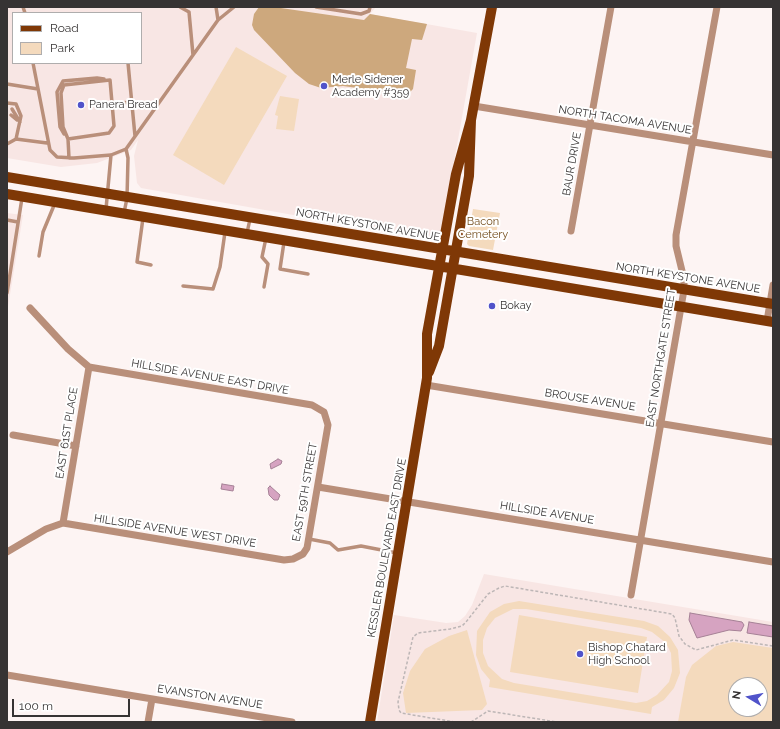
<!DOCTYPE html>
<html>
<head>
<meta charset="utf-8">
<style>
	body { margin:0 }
	#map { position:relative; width:780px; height:729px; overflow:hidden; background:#fdf4f3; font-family:Raleway,sans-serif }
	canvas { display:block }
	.frame { position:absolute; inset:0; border:8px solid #363333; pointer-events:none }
	.legend { position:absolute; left:12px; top:12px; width:130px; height:52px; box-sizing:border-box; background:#fff; border:1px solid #afadad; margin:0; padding:5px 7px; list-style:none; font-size:12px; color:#363333 }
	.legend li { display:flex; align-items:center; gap:8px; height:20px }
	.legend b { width:20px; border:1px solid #afadad }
	.north { position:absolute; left:728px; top:677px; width:40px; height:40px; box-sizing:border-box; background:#fff; border:1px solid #afadad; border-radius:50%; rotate:280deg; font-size:11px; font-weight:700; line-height:16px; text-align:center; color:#363333 }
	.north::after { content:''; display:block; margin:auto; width:14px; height:18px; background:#5053ca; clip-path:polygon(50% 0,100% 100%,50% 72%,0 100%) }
	.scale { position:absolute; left:12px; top:699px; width:118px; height:18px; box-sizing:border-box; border:2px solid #363333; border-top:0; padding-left:5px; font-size:12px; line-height:14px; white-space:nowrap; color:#363333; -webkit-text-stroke:3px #fff; paint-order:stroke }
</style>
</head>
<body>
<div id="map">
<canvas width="780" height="729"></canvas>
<div class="frame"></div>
<ul class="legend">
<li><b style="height:5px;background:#7f3806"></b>Road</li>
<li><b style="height:11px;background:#f4dabd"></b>Park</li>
</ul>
<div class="north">N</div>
<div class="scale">100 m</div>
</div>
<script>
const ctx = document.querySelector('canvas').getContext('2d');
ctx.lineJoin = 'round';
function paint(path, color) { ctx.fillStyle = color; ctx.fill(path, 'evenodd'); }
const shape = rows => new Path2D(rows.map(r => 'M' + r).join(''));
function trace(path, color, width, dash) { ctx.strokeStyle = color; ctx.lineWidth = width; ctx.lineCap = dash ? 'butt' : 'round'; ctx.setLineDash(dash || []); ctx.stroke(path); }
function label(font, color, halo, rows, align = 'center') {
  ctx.font = font + ' Raleway,sans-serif'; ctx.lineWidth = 4; ctx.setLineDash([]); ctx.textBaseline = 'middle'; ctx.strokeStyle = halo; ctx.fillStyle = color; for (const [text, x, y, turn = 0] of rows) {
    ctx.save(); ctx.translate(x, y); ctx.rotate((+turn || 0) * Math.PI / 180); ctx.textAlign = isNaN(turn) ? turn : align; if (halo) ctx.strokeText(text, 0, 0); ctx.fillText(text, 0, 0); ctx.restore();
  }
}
paint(shape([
	[7,7,382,7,376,7,370,14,477,33,440,241,141,188,137,183,134,156,138,140,131,150,97,163,61,167,7,158],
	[13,13,141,13,141,63,13,63],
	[7,213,23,215,7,313],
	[484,574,773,622,773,722,377,722,394,615,446,623,458,622,465,616,472,605],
	[736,685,760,685,760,709,736,709]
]), '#f8e6e4');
paint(shape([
	[236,47,287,76,224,185,173,155],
	[280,96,299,99,294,131,276,129,278,116,275,115],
	[473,209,500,213,493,250,469,246,467,244],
	[519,601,644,621,658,626,670,637,678,650,680,673,674,688,664,700,652,707,651,714,489,687,490,680,481,669,476,655,477,631,490,612,504,604],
	[513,609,526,609,641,628,652,632,666,643,671,653,672,671,669,682,657,695,647,701,636,703,514,683,502,679,488,666,483,653,483,640,487,628,495,618],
	[519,615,647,637,638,693,510,672],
	[467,630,487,704,482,710,406,713,403,693,410,671,425,649,449,636],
	[733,642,773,648,773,722,678,722,686,677,692,665,716,646],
	[736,685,760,685,760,709,736,709]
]), '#f4dabd');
paint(shape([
	[259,7,274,7,364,20,370,14,427,24,422,40,412,39,406,68,416,70,413,89,407,95,343,86,321,88,309,84,295,73,254,30,252,25,254,14]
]), '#cda87d');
const water = shape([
	[278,459,282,461,281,464,271,469,270,464,278,459],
	[222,484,234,486,233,491,221,489,222,484],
	[270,486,280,495,278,500,274,500,269,495,268,488,270,486],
	[690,613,742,622,744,625,741,631,729,630,697,638,689,620,690,613],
	[749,622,773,626,773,637,747,633,749,622]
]);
paint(water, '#d6a3c1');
trace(water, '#a68196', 1);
trace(shape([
	[455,722,401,713,399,710,398,702,413,637,418,633,450,629,462,626,466,622,488,594,499,588,505,586,672,614,675,618,679,636,685,644,696,650,733,640,773,646],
	[471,722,488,711,557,722]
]), '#bdb6b6', 1.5, [3, 2]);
trace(shape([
	[23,7,25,13],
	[180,7,189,12,193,55],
	[216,7,218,20],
	[316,7,361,14,369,11,370,7],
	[33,63,50,150,57,157,74,158,111,155,126,149,218,20,234,7],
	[128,63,135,136],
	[7,84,38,89],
	[7,103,16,104,21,116,16,139],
	[112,104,131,102],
	[12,109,20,122],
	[11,115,17,120],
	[64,134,60,127,57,92,63,81,97,78,104,79],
	[68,139,109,133,114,126,110,80],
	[7,144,16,139,47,143],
	[69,158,68,139,63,127,61,93,64,85,110,80],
	[106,209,111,155],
	[124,213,127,198,128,158,126,149],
	[143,218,137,262,151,265],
	[7,220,18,222],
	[247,233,250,219],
	[284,242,280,269,308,274],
	[39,256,43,232,55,203],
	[183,286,213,289,220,267,225,232],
	[264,287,268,264,262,257,266,238],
	[7,293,22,198],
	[309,539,330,543,338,550,361,546,397,553]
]), '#b98f7a', 3.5);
trace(shape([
	[474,106,773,155],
	[571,231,611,7],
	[767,321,773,285],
	[426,385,773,442],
	[13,435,76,446],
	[318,487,773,562],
	[63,523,284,560,293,559,303,554,307,548,328,425,324,412,312,405,89,367],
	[7,552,46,529,63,523,89,367,68,349,30,308],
	[631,595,684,290,684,279,676,246,676,235,717,7],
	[7,675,292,722],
	[148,722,152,699]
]), '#b98f7a', 7);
trace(shape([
	[7,177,773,304],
	[7,194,773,322],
	[429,372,439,346,469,176,471,120,492,7],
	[370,722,427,378,427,334,456,174,471,120]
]), '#7f3806', 10);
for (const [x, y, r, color] of [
	[324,86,4,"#5053ca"],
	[81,105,4,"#5053ca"],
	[492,306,4,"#5053ca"],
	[580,654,4,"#5053ca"]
]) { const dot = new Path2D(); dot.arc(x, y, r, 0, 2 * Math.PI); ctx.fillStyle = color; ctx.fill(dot); trace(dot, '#fff', 1.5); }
label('11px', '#363333', '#fff', [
	["Merle Sidener",332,80],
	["Academy #359",332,93],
	["Panera Bread",89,105],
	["Bokay",500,306],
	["Bishop Chatard",588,648],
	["High School",588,661]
], 'left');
label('11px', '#363333', '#fff', [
	["NORTH TACOMA AVENUE",625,120,9],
	["BAUR DRIVE",572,164,-80],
	["NORTH KEYSTONE AVENUE",368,225,10],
	["NORTH KEYSTONE AVENUE",688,278,9],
	["EAST NORTHGATE STREET",661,358,-81],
	["HILLSIDE AVENUE EAST DRIVE",210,377,10],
	["BROUSE AVENUE",590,400,9],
	["EAST 61ST PLACE",67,433,-81],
	["EAST 59TH STREET",305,492,-80],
	["HILLSIDE AVENUE",547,513,9],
	["HILLSIDE AVENUE WEST DRIVE",175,531,9],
	["KESSLER BOULEVARD EAST DRIVE",387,548,-80],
	["EVANSTON AVENUE",210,697,9]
]);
label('11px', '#734d1c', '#fff', [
	["Bacon",483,222],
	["Cemetery",483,235]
]);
</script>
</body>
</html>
